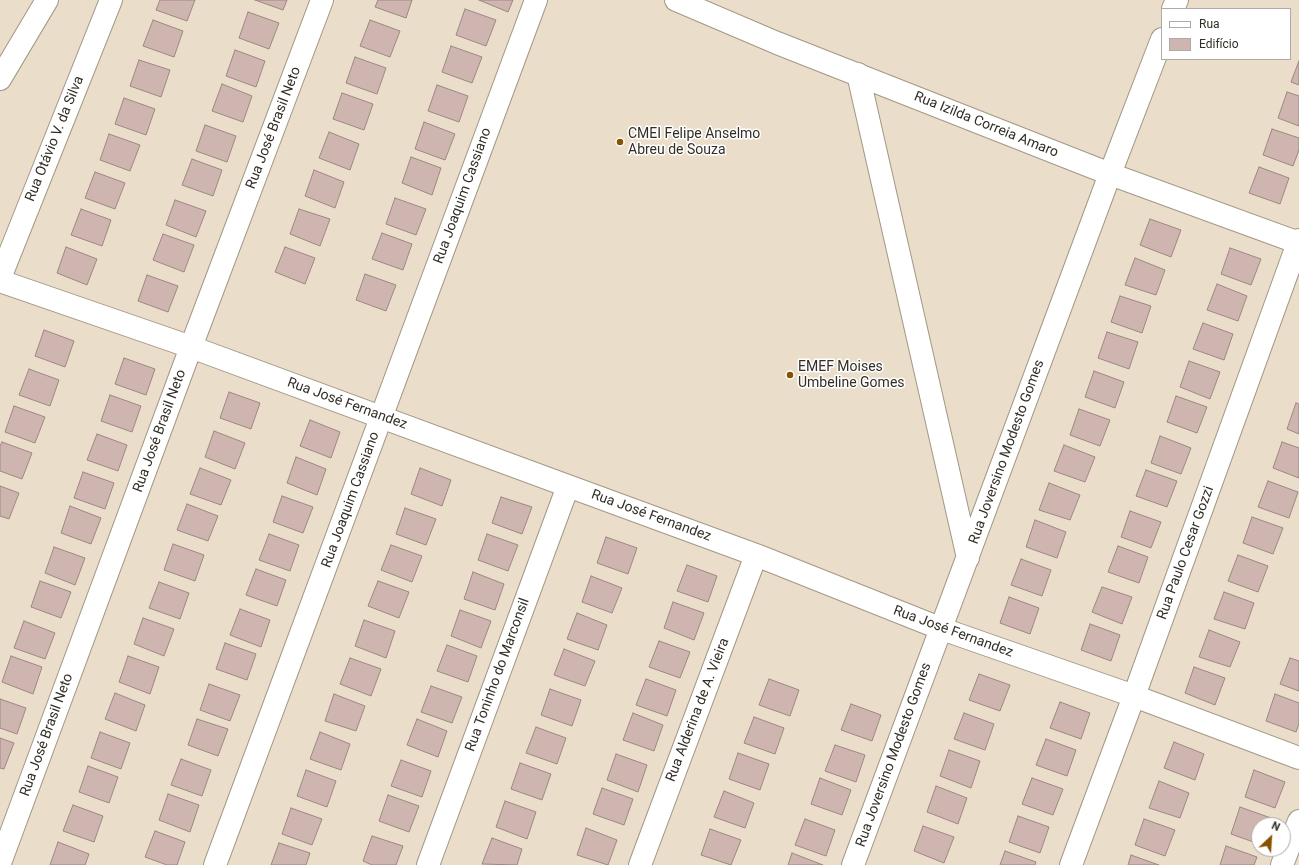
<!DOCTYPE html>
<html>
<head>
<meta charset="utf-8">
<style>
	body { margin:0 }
	#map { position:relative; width:1299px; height:865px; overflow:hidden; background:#eadeca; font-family:Roboto,sans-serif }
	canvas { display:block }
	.legend { position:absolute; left:1161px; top:8px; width:130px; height:52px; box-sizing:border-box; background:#fff; border:1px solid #adaba8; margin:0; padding:5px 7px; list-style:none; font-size:12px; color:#322e26 }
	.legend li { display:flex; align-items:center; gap:8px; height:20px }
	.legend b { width:20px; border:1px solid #adaba8 }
	.north { position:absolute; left:1251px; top:817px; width:40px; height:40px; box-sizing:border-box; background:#fff; border:1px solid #adaba8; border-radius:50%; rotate:25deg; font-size:11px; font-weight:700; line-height:16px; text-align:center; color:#322e26 }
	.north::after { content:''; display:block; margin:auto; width:14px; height:18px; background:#885200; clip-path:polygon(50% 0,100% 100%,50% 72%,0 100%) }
</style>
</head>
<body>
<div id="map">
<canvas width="1299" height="865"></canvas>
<ul class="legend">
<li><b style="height:5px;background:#fff"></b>Rua</li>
<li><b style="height:11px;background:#ceb5b0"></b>Edifício</li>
</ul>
<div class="north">N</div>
</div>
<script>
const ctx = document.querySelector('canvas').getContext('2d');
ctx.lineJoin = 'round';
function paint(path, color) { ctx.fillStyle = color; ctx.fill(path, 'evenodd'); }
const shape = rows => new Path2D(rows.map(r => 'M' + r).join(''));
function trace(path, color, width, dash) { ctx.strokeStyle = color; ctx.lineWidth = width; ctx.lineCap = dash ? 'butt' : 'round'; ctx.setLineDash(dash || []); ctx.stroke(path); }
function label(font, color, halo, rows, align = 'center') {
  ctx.font = font + ' Roboto,sans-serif'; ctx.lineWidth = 3; ctx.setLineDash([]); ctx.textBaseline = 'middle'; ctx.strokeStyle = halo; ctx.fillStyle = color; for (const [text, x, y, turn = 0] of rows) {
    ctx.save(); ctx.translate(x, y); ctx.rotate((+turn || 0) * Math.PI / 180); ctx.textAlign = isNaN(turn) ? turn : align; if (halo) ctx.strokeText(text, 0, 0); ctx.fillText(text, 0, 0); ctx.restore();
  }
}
const building = shape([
	[160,0,195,0,187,21,156,10,160,0],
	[255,0,287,0,283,10,255,0],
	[378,0,412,0,406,18,375,7,378,0],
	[479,0,513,0,508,12,479,0],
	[465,9,496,20,486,46,456,35,465,9],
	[248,12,279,23,269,49,239,38,248,12],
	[153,20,183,31,174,57,143,46,153,20],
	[370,20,400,31,390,57,360,46,370,20],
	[451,46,482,57,472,83,442,72,451,46],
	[235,50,265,61,256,87,226,76,235,50],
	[355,57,386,68,377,94,346,83,355,57],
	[139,60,170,70,161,97,130,86,139,60],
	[1299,61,1299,85,1291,82,1299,61],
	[222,84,252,96,243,122,212,111,222,84],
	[437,85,468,96,459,122,428,111,437,85],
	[1287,92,1299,96,1299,126,1278,118,1287,92],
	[342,93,373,104,364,130,333,119,342,93],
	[124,98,155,109,146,135,115,124,124,98],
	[424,122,455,134,445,160,415,149,424,122],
	[205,125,236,136,227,162,196,151,205,125],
	[1272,129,1299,138,1299,150,1293,166,1263,155,1272,129],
	[329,132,359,144,350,170,319,158,329,132],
	[109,134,140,145,130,171,100,160,109,134],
	[411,157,441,168,432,195,402,183,411,157],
	[192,159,222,170,213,196,182,185,192,159],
	[1259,167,1289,178,1280,204,1249,193,1259,167],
	[314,170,344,182,335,208,305,196,314,170],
	[95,172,125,183,115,209,85,198,95,172],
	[395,198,426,209,416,235,386,224,395,198],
	[175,200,206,211,196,237,166,225,175,200],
	[81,209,111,220,102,246,71,235,81,209],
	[299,209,330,219,320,246,290,234,299,209],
	[1150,219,1181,230,1171,257,1140,245,1150,219],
	[382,233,412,244,403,270,372,259,382,233],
	[163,234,194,245,184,272,153,260,163,234],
	[66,247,97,259,87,285,57,273,66,247],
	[285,247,315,258,305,284,275,272,285,247],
	[1230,248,1261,259,1251,285,1221,274,1230,248],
	[1135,258,1165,270,1156,295,1125,285,1135,258],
	[365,274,396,285,386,311,356,300,365,274],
	[147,275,178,286,168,312,138,301,147,275],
	[1217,284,1247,296,1238,321,1207,310,1217,284],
	[1120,296,1151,306,1142,333,1111,322,1120,296],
	[1203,323,1233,334,1224,360,1193,349,1203,323],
	[44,330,74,341,65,367,35,356,44,330],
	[1107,332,1138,342,1129,369,1098,358,1107,332],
	[124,358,155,369,146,395,115,384,124,358],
	[1189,361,1220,372,1210,399,1180,387,1189,361],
	[29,369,59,380,50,406,19,395,29,369],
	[1094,371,1124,382,1115,408,1085,397,1094,371],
	[229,392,260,403,251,429,220,418,229,392],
	[110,395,141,406,132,432,101,421,110,395],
	[1176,396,1207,407,1197,433,1167,422,1176,396],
	[1296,403,1299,404,1299,434,1287,429,1296,403],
	[14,406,45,417,35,443,5,432,14,406],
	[1079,409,1110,420,1100,446,1070,435,1079,409],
	[310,420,340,432,331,458,300,446,310,420],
	[214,431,245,443,235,469,205,457,214,431],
	[97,434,127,445,118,471,87,460,97,434],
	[1160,436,1191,448,1181,474,1151,463,1160,436],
	[2,442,32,453,22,479,0,471,0,446,2,442],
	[1282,442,1299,448,1299,478,1273,468,1282,442],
	[1064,445,1095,457,1085,482,1054,471,1064,445],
	[296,457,326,469,317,495,287,483,296,457],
	[200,468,231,480,221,505,190,494,200,468],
	[420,468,451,480,442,506,411,494,420,468],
	[1146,470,1177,481,1167,507,1136,496,1146,470],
	[83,472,114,483,105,509,74,498,83,472],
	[1268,481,1298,492,1289,518,1258,507,1268,481],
	[1049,483,1080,495,1070,520,1039,510,1049,483],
	[0,486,19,493,9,519,0,516,0,486],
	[282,496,313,507,303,533,273,522,282,496],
	[501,497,532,507,522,534,492,523,501,497],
	[187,504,218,516,208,541,177,530,187,504],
	[70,506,101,518,91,544,61,533,70,506],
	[405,508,436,519,426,545,396,534,405,508],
	[1130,511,1161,522,1151,548,1121,537,1130,511],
	[1252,517,1283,528,1273,554,1243,543,1252,517],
	[1035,520,1066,532,1057,558,1026,547,1035,520],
	[269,534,299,545,290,571,259,560,269,534],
	[487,534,518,545,508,571,478,560,487,534],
	[606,537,637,548,628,574,597,563,606,537],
	[173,544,204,555,195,581,164,570,173,544],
	[391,545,422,556,412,582,381,570,391,545],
	[1118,546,1148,557,1139,583,1108,572,1118,546],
	[54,547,85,558,75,585,45,573,54,547],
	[1238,555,1268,566,1258,592,1228,581,1238,555],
	[1021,559,1051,570,1042,596,1011,585,1021,559],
	[687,565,717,576,708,602,677,591,687,565],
	[256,569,286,580,277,606,246,595,256,569],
	[473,572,504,584,495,610,464,599,473,572],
	[591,576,622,588,612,613,582,602,591,576],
	[40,581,71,592,61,618,31,607,40,581],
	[378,581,409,592,399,618,368,606,378,581],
	[159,582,189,593,180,619,149,608,159,582],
	[1102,587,1132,597,1122,624,1092,612,1102,587],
	[1224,592,1254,603,1245,629,1214,619,1224,592],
	[1009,597,1039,608,1030,634,1000,623,1009,597],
	[673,602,704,613,694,640,664,628,673,602],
	[240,609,270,620,261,647,230,635,240,609],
	[460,610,491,621,481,648,451,636,460,610],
	[577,613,607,625,598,650,567,639,577,613],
	[143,618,174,629,164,656,134,644,143,618],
	[364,620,395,631,386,658,355,646,364,620],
	[24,621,55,633,45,659,14,648,24,621],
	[1090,624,1120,635,1111,661,1081,650,1090,624],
	[1209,630,1240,642,1230,667,1199,657,1209,630],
	[659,641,690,652,680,678,649,667,659,641],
	[225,643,256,654,247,680,216,669,225,643],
	[447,645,477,656,468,682,437,671,447,645],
	[564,649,595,661,585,686,554,675,564,649],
	[11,656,42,667,33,694,2,682,11,656],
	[128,656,159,667,150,694,119,682,128,656],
	[350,658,381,669,371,696,340,684,350,658],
	[1290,658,1299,661,1299,691,1280,684,1290,658],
	[1194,667,1225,678,1215,705,1185,693,1194,667],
	[979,674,1010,685,1000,711,969,700,979,674],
	[646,679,676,690,667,716,636,705,646,679],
	[769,679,799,690,790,716,759,705,769,679],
	[209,684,240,695,230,721,200,710,209,684],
	[431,686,462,697,452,723,421,712,431,686],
	[550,689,581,700,572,726,541,715,550,689],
	[115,693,145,705,136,731,105,719,115,693],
	[334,694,365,706,356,731,325,721,334,694],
	[1275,694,1299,703,1299,724,1296,732,1266,721,1275,694],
	[0,699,26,708,17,734,0,728,0,699],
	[1060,702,1090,713,1081,739,1050,728,1060,702],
	[851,704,881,715,872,741,841,730,851,704],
	[633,713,663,725,654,751,623,740,633,713],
	[964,713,994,724,985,750,954,739,964,713],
	[754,717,784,728,775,754,744,743,754,717],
	[197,719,228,729,218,756,188,745,197,719],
	[417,719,447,731,438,757,407,745,417,719],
	[536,727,566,738,557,764,526,753,536,727],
	[100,732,130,743,121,769,91,758,100,732],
	[320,732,350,744,341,770,310,759,320,732],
	[0,738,14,743,4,769,0,768,0,738],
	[1046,739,1076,750,1067,776,1036,765,1046,739],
	[1174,742,1204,754,1195,780,1164,768,1174,742],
	[835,745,865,755,856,782,825,771,835,745],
	[949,750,980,761,971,788,940,776,949,750],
	[738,753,769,764,760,790,729,779,738,753],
	[616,754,647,765,638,792,607,780,616,754],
	[181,759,211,770,202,796,171,785,181,759],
	[401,760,431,771,422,797,391,786,401,760],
	[520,763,551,774,542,800,511,789,520,763],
	[88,766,118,777,109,803,79,792,88,766],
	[306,770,336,781,327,807,297,796,306,770],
	[1254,770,1285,782,1275,808,1245,797,1254,770],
	[820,778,851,790,842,815,811,804,820,778],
	[1032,778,1063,789,1053,815,1022,804,1032,778],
	[1159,781,1189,793,1180,818,1149,808,1159,781],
	[936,786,967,798,958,824,927,812,936,786],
	[602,788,633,799,624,825,593,814,602,788],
	[724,791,754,803,745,828,714,817,724,791],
	[168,794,199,805,190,832,159,820,168,794],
	[388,795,419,806,409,832,379,821,388,795],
	[505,801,536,812,527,839,496,827,505,801],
	[73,805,103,816,94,842,63,831,73,805],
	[1240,807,1271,818,1268,825,1259,825,1259,844,1231,834,1240,807],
	[291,808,322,819,312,845,282,834,291,808],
	[1018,816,1049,827,1040,853,1009,842,1018,816],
	[805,819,835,830,826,856,795,845,805,819],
	[1144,819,1175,830,1165,856,1135,845,1144,819],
	[923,826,954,837,944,863,914,851,923,826],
	[586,828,617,840,608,865,577,855,586,828],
	[710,829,741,840,731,865,701,855,710,829],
	[155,831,185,842,177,865,167,865,145,857,155,831],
	[372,836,403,846,396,865,372,865,363,861,372,836],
	[492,838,522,849,517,865,482,864,492,838],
	[58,842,89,854,85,865,50,865,58,842],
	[279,843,310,853,306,865,271,865,279,843],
	[1226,846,1257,857,1254,865,1220,865,1226,846],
	[1005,851,1036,862,1035,865,1000,865,1005,851],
	[792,853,823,865,788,865,792,853],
	[1131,855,1159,865,1128,865,1131,855]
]);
paint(building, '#ceb5b0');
trace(building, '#9e8781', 1);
const minor = shape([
	[676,0,777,43,1110,174,1299,243],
	[1173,9,1177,0],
	[858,74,968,558],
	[0,79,47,0],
	[0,278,111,0],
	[0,281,191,347,568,486,756,555,942,629,1134,696,1299,758],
	[0,863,191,347,322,0],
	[215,865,536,0],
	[428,865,568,486],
	[640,865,756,555],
	[853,865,1110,174,1162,39],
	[1071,865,1134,696,1299,240],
	[1282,865,1299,821]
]);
trace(minor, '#a39785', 24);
trace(minor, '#fff', 22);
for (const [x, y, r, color] of [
	[620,142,4,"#885200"],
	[790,375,4,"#885200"]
]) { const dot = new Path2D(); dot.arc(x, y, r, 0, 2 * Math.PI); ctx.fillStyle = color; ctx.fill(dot); trace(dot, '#fff', 1.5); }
label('14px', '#322e26', '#fff', [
	["Rua Izilda Correia Amaro",986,125,22],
	["Rua José Brasil Neto",274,128,-69],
	["Rua Otávio V. da Silva",55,139,-68],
	["Rua Joaquim Cassiano",463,196,-70],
	["Rua José Fernandez",347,404,20],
	["Rua José Brasil Neto",160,431,-70],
	["Rua Joversino Modesto Gomes",1007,452,-70],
	["Rua Joaquim Cassiano",351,500,-70],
	["Rua José Fernandez",651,516,20],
	["Rua Paulo Cesar Gozzi",1186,553,-70],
	["Rua José Fernandez",953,632,20],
	["Rua Toninho do Marconsil",498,675,-70],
	["Rua Alderina de A. Vieira",698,710,-69],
	["Rua José Brasil Neto",47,735,-70],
	["Rua Joversino Modesto Gomes",894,755,-70]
]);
label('14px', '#322e26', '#fff', [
	["CMEI Felipe Anselmo",628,134],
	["Abreu de Souza",628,150],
	["EMEF Moises",798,367],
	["Umbeline Gomes",798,383]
], 'left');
</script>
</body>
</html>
